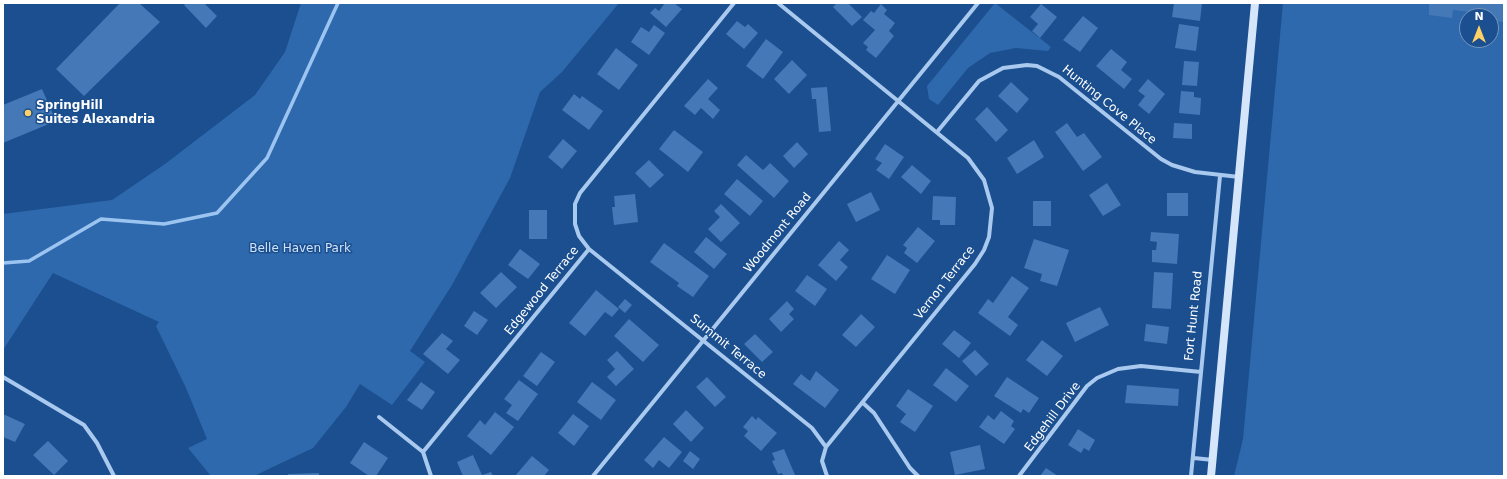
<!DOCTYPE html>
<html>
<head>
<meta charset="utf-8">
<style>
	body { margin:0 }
	#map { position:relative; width:1507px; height:479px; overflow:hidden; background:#1b4f8f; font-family:"DejaVu Sans",sans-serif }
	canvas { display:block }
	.frame { position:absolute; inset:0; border:4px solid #fff; pointer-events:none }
	.north { position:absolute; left:1459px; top:8px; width:40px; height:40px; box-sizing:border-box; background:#1b4f8f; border:1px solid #7695bc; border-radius:50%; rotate:0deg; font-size:11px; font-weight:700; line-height:16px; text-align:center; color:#fff }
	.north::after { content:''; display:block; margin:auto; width:14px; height:18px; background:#ffd166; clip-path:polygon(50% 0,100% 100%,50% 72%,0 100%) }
</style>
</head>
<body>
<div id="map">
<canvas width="1507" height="479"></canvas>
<div class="frame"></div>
<div class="north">N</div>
</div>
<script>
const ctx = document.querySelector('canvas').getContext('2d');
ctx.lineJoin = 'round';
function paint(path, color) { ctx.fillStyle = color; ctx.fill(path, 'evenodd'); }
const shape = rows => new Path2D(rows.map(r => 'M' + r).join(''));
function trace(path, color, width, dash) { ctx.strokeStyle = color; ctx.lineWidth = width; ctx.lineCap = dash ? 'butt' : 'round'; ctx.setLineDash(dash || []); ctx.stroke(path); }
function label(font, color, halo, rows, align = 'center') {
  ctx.font = font + ' "DejaVu Sans",sans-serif'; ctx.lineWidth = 3; ctx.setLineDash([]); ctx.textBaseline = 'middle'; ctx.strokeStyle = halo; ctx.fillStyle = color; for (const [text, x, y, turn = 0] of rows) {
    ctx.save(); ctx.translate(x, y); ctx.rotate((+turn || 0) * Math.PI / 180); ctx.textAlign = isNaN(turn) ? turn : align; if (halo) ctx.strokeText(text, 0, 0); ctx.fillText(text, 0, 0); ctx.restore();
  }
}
paint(shape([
	[301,3,619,3,562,72,540,92,510,178,452,285,410,351,425,362,392,405,360,384,346,407,313,448,254,476,211,476,188,448,207,439,186,388,156,326,159,322,53,273,3,350,3,214,112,200,165,164,255,95,285,52],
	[995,3,1051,47,1048,51,1016,48,990,53,968,68,938,105,929,99,927,86],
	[1283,3,1504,3,1504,476,1234,476,1243,439],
	[1467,16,1491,16,1491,40,1467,40]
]), '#2e69ad');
trace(shape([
	[3,263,29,261,101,219,164,224,217,213,267,158,338,3]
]), '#9cc4f0', 3.5);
paint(shape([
	[120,3,139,3,160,22,84,96,56,69],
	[186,3,204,3,217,16,206,28,184,5],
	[665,3,674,3,682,9,666,27,650,13,655,8,659,11],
	[837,3,848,3,862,17,852,26,833,7],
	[1174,3,1202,3,1200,21,1172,17],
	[1429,3,1504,3,1504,22,1491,21,1491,16,1480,16,1480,13,1453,10,1452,18,1429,15],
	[881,4,887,10,884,14,895,23,889,31,894,36,876,58,866,50,868,47,863,43,875,30,863,20,871,11,874,13],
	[1041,4,1057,17,1040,38,1032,31,1038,24,1030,17],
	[1083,16,1098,28,1080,52,1063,40],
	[737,21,745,27,748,24,758,33,744,49,726,34],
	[1179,24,1199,27,1196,51,1175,48],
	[654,25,665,33,649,55,631,42,641,27,649,32],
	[766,39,783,52,763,79,746,66],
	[616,48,638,65,619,90,597,74],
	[1111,49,1127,62,1121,70,1132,79,1124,89,1096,66],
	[792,60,807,75,789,94,774,79],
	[1184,61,1199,62,1197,86,1182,85],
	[708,79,718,88,708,99,720,110,713,119,701,108,695,115,684,106],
	[1148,79,1165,94,1149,114,1138,105,1145,96,1138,91],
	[1011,82,1029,99,1017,113,998,96],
	[827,87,831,131,819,132,816,99,812,99,811,88],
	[42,89,56,121,3,143,3,105],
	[1181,91,1194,92,1194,97,1201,98,1200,115,1179,113],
	[574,94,580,99,582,96,603,111,589,130,562,110],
	[987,107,1008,130,996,142,975,119],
	[1067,123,1077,137,1084,133,1102,157,1083,171,1055,132],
	[1174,123,1192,124,1192,139,1173,138],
	[674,130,703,152,688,172,659,149],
	[563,139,577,151,562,169,548,157],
	[1034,140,1044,157,1017,174,1007,158],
	[797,142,808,154,794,168,783,156],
	[885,144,904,157,889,179,876,170,882,163,875,159],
	[746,155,763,170,770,163,789,181,774,198,737,165],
	[649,160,664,175,650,188,635,173],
	[912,165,931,181,921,194,901,177],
	[737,179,763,201,750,216,724,194],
	[1107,183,1121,205,1103,216,1089,195],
	[871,192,880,210,856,222,847,204],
	[1167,193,1188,193,1188,216,1167,216],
	[635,194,638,222,614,225,612,207,615,207,614,196],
	[933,196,956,197,955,225,940,225,940,220,932,220],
	[1033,201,1051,201,1051,226,1033,226],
	[721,204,740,223,721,242,708,229,720,217,714,211],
	[529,210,547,210,547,239,529,239],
	[918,227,935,241,917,263,904,253,907,248,903,245],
	[1151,232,1179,234,1177,264,1152,262,1152,250,1156,250,1157,242,1150,241],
	[706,237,727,254,714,269,694,252],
	[1034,239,1069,250,1057,286,1040,281,1042,274,1024,268],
	[839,241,849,250,840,260,848,267,836,281,818,265],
	[664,243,709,276,693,297,677,286,679,283,650,262],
	[520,249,540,264,528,279,508,265],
	[887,255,910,270,895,294,871,279],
	[501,272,517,287,496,308,480,293],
	[1154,272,1173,273,1171,309,1152,308],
	[807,275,827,289,815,306,795,291],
	[1012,276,1029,288,1008,317,1018,325,1010,336,978,313,988,299,993,303],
	[596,290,619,309,612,317,605,312,585,336,569,323],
	[625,299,632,305,625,313,618,307],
	[787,301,794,309,789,314,794,319,781,332,769,319],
	[1100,307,1109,325,1075,342,1066,323],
	[474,311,488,320,477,335,464,326],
	[861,314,875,327,856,347,842,335],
	[629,319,659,345,643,362,614,336],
	[1146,324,1169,327,1167,344,1144,341],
	[954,330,971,343,959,358,942,344],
	[442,333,453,341,446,349,460,360,448,374,423,354],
	[755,334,773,352,762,362,744,344],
	[1042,340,1063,356,1047,376,1026,360],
	[975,350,989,364,976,376,962,361],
	[617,351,634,369,616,386,607,377,615,369,607,360],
	[541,352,555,362,537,386,523,376],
	[946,368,969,386,956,402,933,385],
	[816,371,839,390,825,408,793,384,801,374,810,381],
	[707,377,726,397,715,407,696,387],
	[1007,377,1039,398,1029,413,1023,409,1021,413,994,396],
	[519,380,538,394,518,421,506,413,512,405,504,399],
	[421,382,435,392,422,410,407,400],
	[592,382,616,400,601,420,577,402],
	[1127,385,1179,389,1178,406,1125,403],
	[908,389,933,406,915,432,900,422,906,414,896,406],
	[686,410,704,428,691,442,673,424],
	[1001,411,1014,421,1011,426,1015,429,1004,444,979,427,988,415,994,420],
	[495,412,514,427,491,455,467,436,480,420,485,425],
	[3,414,25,424,15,442,3,437],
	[573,414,589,426,574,446,558,433],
	[752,416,756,420,758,417,777,433,761,451,744,436,748,431,743,427],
	[1078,429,1095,440,1089,451,1084,448,1081,453,1068,445],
	[664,437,682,452,669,468,659,460,653,468,644,460],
	[48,441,68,461,54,475,33,455],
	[364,442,388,458,376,476,369,476,350,463],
	[980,445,985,469,955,475,950,452],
	[784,449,795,475,793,476,783,476,782,473,778,474,772,461,775,460,772,453],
	[690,451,700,459,693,469,683,461],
	[473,455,482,475,491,472,493,476,463,476,457,462],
	[532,456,549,470,544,476,515,476],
	[1046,468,1058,476,1040,476],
	[319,473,319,476,288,476,288,474]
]), '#4478b7');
trace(shape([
	[734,3,580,193,575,204,575,224,579,236,589,249,812,428,826,447],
	[778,3,968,158,984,180,992,208,989,237,984,250,975,264,826,447,822,461,827,476],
	[937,132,979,81,1003,68,1027,65,1037,66,1059,77,1161,159,1172,165,1195,172,1239,177],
	[3,377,84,425,97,443,114,476],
	[863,403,874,413,910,468,918,476],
	[379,417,423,452,431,476],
	[423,452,589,249],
	[1194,458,1213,460],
	[593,476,978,3],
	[1019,476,1087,386,1097,378,1118,369,1141,366,1201,372],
	[1191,476,1220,176]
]), '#a9c9ee', 4);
trace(shape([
	[1211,476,1255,3]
]), '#d6e6fa', 8);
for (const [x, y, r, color] of [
	[28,113,4,"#ffd166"]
]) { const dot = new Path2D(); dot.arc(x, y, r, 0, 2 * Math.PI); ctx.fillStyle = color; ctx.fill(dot); trace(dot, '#1b4f8f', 1.5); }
label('12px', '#fff', '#1b4f8f', [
	["Hunting Cove Place",1109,105,39],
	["Woodmont Road",778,233,-51],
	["Vernon Terrace",945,283,-52],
	["Edgewood Terrace",542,291,-51],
	["Fort Hunt Road",1194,316,-84],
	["Summit Terrace",728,347,39],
	["Edgehill Drive",1053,417,-53]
]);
label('bold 12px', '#fff', '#1b4f8f', [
	["SpringHill",36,106],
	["Suites Alexandria",36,120]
], 'left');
label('12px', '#cfe3fa', '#1b4f8f', [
	["Belle Haven Park",300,249]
]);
</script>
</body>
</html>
